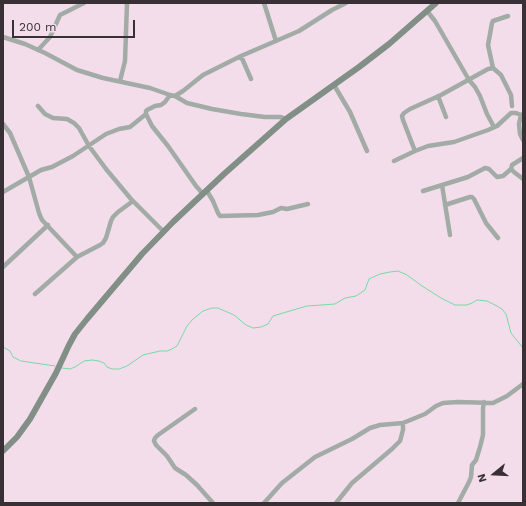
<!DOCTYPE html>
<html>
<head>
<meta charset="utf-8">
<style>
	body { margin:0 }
	#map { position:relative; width:526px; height:506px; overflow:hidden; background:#f3ddeb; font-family:"Work Sans",sans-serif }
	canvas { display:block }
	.frame { position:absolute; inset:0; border:4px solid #383035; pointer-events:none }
	.north { position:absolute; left:474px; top:454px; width:40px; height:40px; -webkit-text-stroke:3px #f3ddeb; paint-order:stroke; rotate:252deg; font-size:11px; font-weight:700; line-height:16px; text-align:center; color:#383035 }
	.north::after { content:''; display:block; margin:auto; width:14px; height:18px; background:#383035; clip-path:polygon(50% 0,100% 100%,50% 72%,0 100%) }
	.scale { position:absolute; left:12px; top:20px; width:123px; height:18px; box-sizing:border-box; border:2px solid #383035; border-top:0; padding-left:5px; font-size:12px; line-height:14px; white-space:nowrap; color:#383035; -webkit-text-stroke:3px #f3ddeb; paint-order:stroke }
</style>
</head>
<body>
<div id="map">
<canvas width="526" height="506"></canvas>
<div class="frame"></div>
<div class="north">N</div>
<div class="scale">200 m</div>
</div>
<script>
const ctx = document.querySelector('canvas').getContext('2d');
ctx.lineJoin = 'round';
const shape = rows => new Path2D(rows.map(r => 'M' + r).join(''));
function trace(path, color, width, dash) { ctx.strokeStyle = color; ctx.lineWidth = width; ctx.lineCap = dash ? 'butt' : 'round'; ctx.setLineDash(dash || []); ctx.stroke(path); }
trace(shape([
	[3,347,10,351,13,357,21,361,55,366],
	[62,368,70,369,75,367,84,361,92,360,99,361,104,363,107,367,112,369,119,369,127,366,143,355,160,351,167,351,172,349,177,346,187,326,193,319,203,311,212,308,218,308,234,315,246,325,253,328,261,327,268,324,273,316,283,313,307,306,335,304,345,298,356,296,365,290,369,279,380,274,390,272,398,271,407,275,422,286,441,298,455,305,467,305,472,303,477,300,487,301,495,305,502,309,506,314,511,333,523,348]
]), '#76daa2', 1);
trace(shape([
	[264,3,276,41],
	[427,11,435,21,469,80,475,87,480,96,487,114,494,127],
	[3,37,25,44,45,53,77,70,103,78,150,88,170,95,175,96,183,91,203,75,241,56,299,31,332,10,346,3],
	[38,50,50,37,60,15,84,3],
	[241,56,251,79],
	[493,68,488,45,492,23,493,21,508,16],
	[120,81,125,61,127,3],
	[334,85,350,112,367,151],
	[170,95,165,102,161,105,155,106,147,110,146,111,146,114,152,126,168,146,196,186,203,194],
	[175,96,187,103,212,109,241,114,265,117,280,117,286,119],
	[438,96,446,117],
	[38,106,45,114,53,118,67,119,74,123,79,128,89,146,106,169,131,199,164,232],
	[523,114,521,115,519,124,520,134,523,140],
	[3,124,10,133,29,177,39,213,42,220,77,257],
	[415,151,403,120,402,116,404,113,410,109,441,95,488,69,493,68,501,75,511,95,512,106],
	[523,158,512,165,511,169,514,172,523,179],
	[394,161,415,151,428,146,454,142,488,130,497,126,511,113,516,113,521,115],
	[442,185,450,235],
	[207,191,213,201,218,213,220,216,258,215,273,212,281,208,287,209,308,204],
	[423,191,468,177,485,168,489,169,497,177,503,176,511,169],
	[3,192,41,170,52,167,73,156,106,134,119,129,130,127,146,114],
	[445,205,470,197,472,197,474,199,486,223,498,238],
	[3,267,48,225],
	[35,294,77,257,100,245,103,243,106,238,111,221,113,217,118,212,133,201],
	[195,409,158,435,155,438,154,441,156,445,167,456,175,468,186,475,197,485,213,503],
	[264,503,282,483,315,457,352,439,370,428,380,425,403,423,425,414,436,406,443,403,458,402,493,403,507,396,523,384],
	[336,503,352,483,392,449,400,441,403,430,403,423],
	[458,503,469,482,471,477,472,465,476,460,480,447,483,435,483,408,484,402]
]), '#a2aba5', 4.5);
trace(shape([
	[3,451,17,437,30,419,56,373,69,345,75,334,87,319,142,254,173,222,224,174,286,119,359,67,389,44,436,3]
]), '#818f86', 6);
</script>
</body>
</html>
